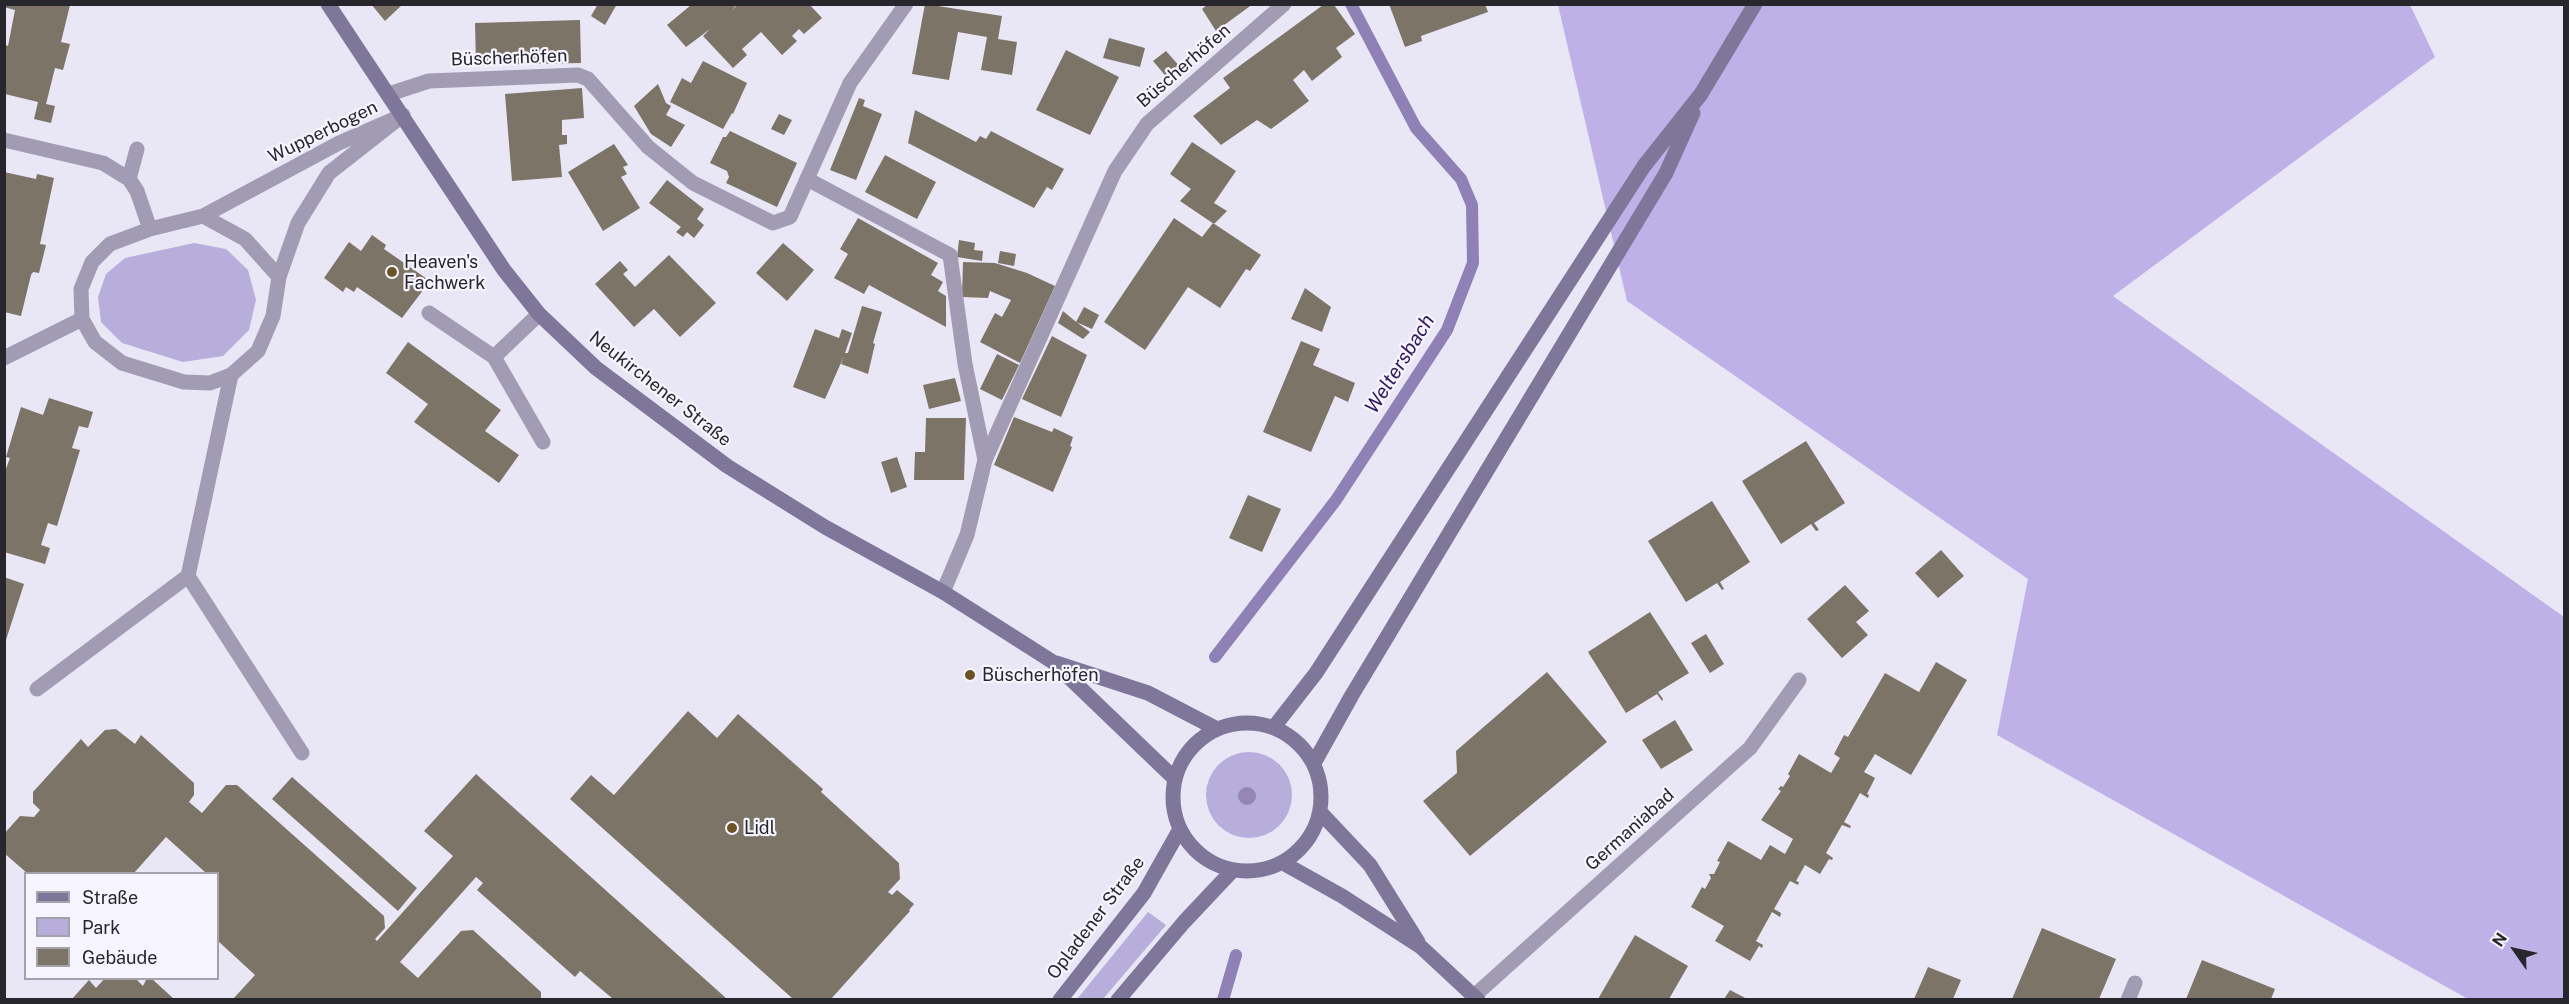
<!DOCTYPE html>
<html>
<head>
<meta charset="utf-8">
<style>
	body { margin:0 }
	#map { position:relative; width:2569px; height:1004px; overflow:hidden; background:#e9e6f6; font-family:"Public Sans",sans-serif }
	canvas { display:block }
	.frame { position:absolute; inset:0; border:6px solid #27262c; pointer-events:none }
	.legend { position:absolute; left:24px; top:872px; width:195px; height:108px; box-sizing:border-box; background:#f6f4fe; border:2px solid #a3a2aa; margin:0; padding:8px 10px; list-style:none; font-size:18px; color:#27262c }
	.legend li { display:flex; align-items:center; gap:12px; height:30px }
	.legend b { width:30px; border:2px solid #a3a2aa }
	.north { position:absolute; left:2485px; top:920px; width:60px; height:60px; -webkit-text-stroke:4px #f6f4fe; paint-order:stroke; rotate:304deg; font-size:16px; font-weight:700; line-height:24px; text-align:center; color:#27262c }
	.north::after { content:''; display:block; margin:auto; width:21px; height:27px; background:#27262c; clip-path:polygon(50% 0,100% 100%,50% 72%,0 100%) }
</style>
</head>
<body>
<div id="map">
<canvas width="2569" height="1004"></canvas>
<div class="frame"></div>
<ul class="legend">
<li><b style="height:8px;background:#7f779a"></b>Straße</li>
<li><b style="height:16px;background:#b8aedb"></b>Park</li>
<li><b style="height:16px;background:#7c7467"></b>Gebäude</li>
</ul>
<div class="north">N</div>
</div>
<script>
const ctx = document.querySelector('canvas').getContext('2d');
ctx.lineJoin = 'round';
function paint(path, color) { ctx.fillStyle = color; ctx.fill(path, 'evenodd'); }
const shape = rows => new Path2D(rows.map(r => 'M' + r).join(''));
function trace(path, color, width, dash) { ctx.strokeStyle = color; ctx.lineWidth = width; ctx.lineCap = dash ? 'butt' : 'round'; ctx.setLineDash(dash || []); ctx.stroke(path); }
function label(font, color, halo, rows, align = 'center') {
  ctx.font = font + ' "Public Sans",sans-serif'; ctx.lineWidth = 4.5; ctx.setLineDash([]); ctx.textBaseline = 'middle'; ctx.strokeStyle = halo; ctx.fillStyle = color; for (const [text, x, y, turn = 0] of rows) {
    ctx.save(); ctx.translate(x, y); ctx.rotate((+turn || 0) * Math.PI / 180); ctx.textAlign = isNaN(turn) ? turn : align; if (halo) ctx.strokeText(text, 0, 0); ctx.fillText(text, 0, 0); ctx.restore();
  }
}
paint(shape([
	[194,243,226,249,248,270,256,300,249,330,223,356,183,362,122,343,101,322,98,297,106,274,125,258],
	'1206 795a43 43 0 1 1 86 0a43 43 0 1 1-86 0Z',
	[1148,912,1166,925,1103,999,1077,999]
]), '#b8aedb');
paint(shape([
	[1558,5,2410,5,2435,57,2113,296,2564,617,2564,999,2468,999,1997,735,2028,579,1627,301]
]), '#bdb1e8');
trace(shape([
	[1215,657,1336,500,1447,330,1473,263,1472,205,1461,179,1416,128,1351,4],
	[1223,1000,1236,955]
]), '#8d81b5', 12);
paint(shape([
	[4,4,70,5,61,42,70,44,63,70,55,68,46,104,55,106,51,123,34,119,38,102,5,94,5,51,6,45,8,46,15,10,4,7],
	[371,4,403,4,385,21],
	[598,4,617,4,605,25,591,16],
	[738,4,809,4,822,18,804,34,799,29,792,36,797,41,782,55,761,32,742,49,747,55,733,68,703,36,710,29,686,47,667,25,691,5,736,5,732,10],
	[925,4,1002,16,998,39,1017,42,1012,75,981,70,987,37,958,32,949,80,912,74],
	[1208,4,1253,4,1216,31,1202,9],
	[1389,4,1485,4,1488,12,1421,36,1422,41,1405,47],
	[1323,5,1334,5,1355,34,1336,48,1342,57,1312,81,1304,70,1293,80,1309,101,1271,129,1257,120,1221,145,1193,116,1230,88,1223,78],
	[580,20,581,63,476,65,475,23],
	[1109,38,1145,48,1140,67,1103,58],
	[1066,50,1119,77,1090,135,1036,110],
	[1166,51,1182,69,1169,80,1153,61],
	[703,61,747,83,733,114,732,113,723,129,670,102,682,78,691,83],
	[658,84,666,103,671,106,666,115,685,125,671,147,651,134,634,106],
	[582,88,584,118,562,120,562,135,567,135,567,144,559,145,562,177,512,181,505,94],
	[859,98,865,100,863,106,882,114,856,180,830,170],
	[915,110,976,142,980,136,986,139,991,131,1064,169,1052,190,1047,187,1034,208,908,143],
	[779,114,792,120,784,135,771,129],
	[730,131,797,163,777,207,726,183,729,177,727,171,710,163,723,137,726,137],
	[1192,142,1236,171,1214,203,1227,211,1214,224,1180,201,1191,189,1170,174],
	[614,144,628,165,623,167,627,174,621,177,640,208,603,231,568,172],
	[885,155,936,182,917,219,865,192],
	[4,172,36,179,37,174,54,178,40,244,46,245,39,273,33,272,31,275,21,316,4,312],
	[667,180,704,209,697,219,704,225,694,238,687,232,683,237,676,232,681,227,649,203],
	[858,218,938,263,931,275,943,282,938,291,946,296,946,327,869,285,864,294,834,278,848,254,840,249],
	[1174,218,1202,237,1213,223,1261,255,1250,271,1246,269,1220,308,1188,287,1145,350,1104,322],
	[372,235,386,245,384,249,430,281,402,318,357,287,354,292,346,287,343,292,324,278,349,242,361,251],
	[959,240,975,243,974,250,983,251,982,261,957,257],
	[783,243,814,270,787,301,756,273],
	[1000,251,1016,254,1014,266,998,263],
	[669,255,716,303,680,337,654,309,634,327,595,284,620,261,628,270,623,274,635,287],
	[963,262,995,263,1027,273,1055,286,1020,363,980,342,995,313,1002,317,1011,300,990,291,988,298,962,297],
	[1305,288,1331,307,1322,332,1291,319],
	[862,306,882,312,873,343,875,344,868,374,841,364,844,356,825,399,793,387,815,329,839,338,842,329,852,333,845,353,848,353],
	[1084,307,1099,315,1092,329,1076,322],
	[1063,311,1075,321,1090,332,1083,339,1058,323],
	[1052,336,1087,355,1061,417,1022,399],
	[1301,341,1320,349,1313,365,1355,383,1348,402,1335,396,1311,452,1263,432],
	[408,342,501,410,485,431,519,455,499,483,414,422,428,404,386,373],
	[997,354,1019,365,1002,400,980,389],
	[955,378,961,401,929,409,923,385],
	[49,398,93,412,88,428,79,426,72,448,80,450,57,526,48,523,41,545,50,548,45,564,4,552,4,474,10,458,6,457,21,407,43,415],
	[1014,417,1052,432,1054,428,1073,437,1070,446,1072,447,1053,492,994,465],
	[926,418,966,418,964,480,914,480,915,452,925,452],
	[1806,441,1845,503,1814,523,1819,530,1816,531,1811,524,1781,544,1742,481],
	[897,457,907,487,891,493,881,462],
	[1248,495,1281,509,1262,552,1229,538],
	[1712,501,1750,562,1720,582,1724,589,1722,590,1717,583,1686,602,1648,541],
	[1941,550,1964,576,1938,598,1915,573],
	[4,577,24,584,5,643,4,643],
	[1845,585,1869,611,1856,622,1868,635,1842,658,1807,619],
	[1650,612,1689,673,1658,692,1663,699,1662,701,1657,694,1626,713,1588,652],
	[1706,634,1724,664,1710,673,1691,643],
	[1936,662,1967,680,1911,775,1875,754,1864,772,1875,778,1867,794,1869,795,1868,798,1860,793,1844,822,1851,826,1850,828,1842,825,1826,853,1833,858,1832,860,1829,859,1820,874,1805,865,1796,881,1799,882,1798,885,1790,881,1774,909,1781,913,1780,917,1772,912,1756,941,1763,945,1762,948,1759,946,1750,961,1715,941,1724,926,1691,907,1702,887,1705,889,1711,878,1709,874,1714,874,1720,862,1717,861,1728,841,1761,860,1770,845,1785,854,1793,839,1761,820,1781,791,1778,789,1781,786,1783,787,1790,776,1788,774,1799,754,1831,773,1840,758,1834,754,1844,735,1848,737,1885,673,1919,692],
	[1547,672,1607,742,1470,856,1423,801,1457,773,1456,751],
	[688,711,717,738,738,714,823,789,821,792,899,863,900,879,888,892,892,895,897,890,914,904,909,910,910,911,831,999,793,999,570,799,591,775,614,795],
	[1675,720,1693,750,1661,769,1642,740],
	[116,729,135,744,141,735,194,783,194,795,189,802,202,813,226,785,237,785,384,916,385,928,375,939,377,941,453,856,424,831,476,774,727,999,613,999,580,971,575,977,477,890,483,883,476,877,400,962,418,978,461,931,473,930,541,992,541,999,233,999,255,975,218,941,218,873,206,873,166,837,134,873,27,873,4,853,4,834,20,816,34,817,40,810,33,803,33,792,81,739,88,747,105,730],
	[292,777,417,888,398,911,272,799],
	[2042,928,2116,959,2099,999,2012,999],
	[1635,935,1688,966,1669,999,1598,999],
	[2202,960,2275,989,2271,999,2186,999],
	[1928,967,1961,980,1953,999,1914,999],
	[105,978,135,978,143,986,147,978,151,978,174,999,72,999,89,980,96,988],
	[1730,990,1747,999,1724,999]
]), '#7c7467');
trace(shape([
	[129,179,137,149],
	[807,179,950,255,965,364,985,460],
	[429,313,494,357,539,314],
	[494,357,543,442],
	[188,576,302,753],
	[37,689,188,576,231,375],
	[2128,1000,2135,983]
]), '#a19cb4', 15);
trace(shape([
	[389,94,429,81,578,75,588,79,648,147,693,183,773,223,790,217,850,83,906,4],
	[4,140,103,163,129,179,137,191,150,229],
	[203,216,245,239,279,277,273,316,258,351,231,375,210,383,184,382,122,363,95,342,82,319,81,289,92,262,110,244,150,229,203,216],
	[203,216,339,143,403,115,329,173,298,223,279,277],
	[4,358,82,319],
	[943,592,967,535,985,460,1115,171,1147,124,1284,4],
	[1474,996,1750,748,1799,680]
]), '#a19cb4', 15);
trace(shape([
	[328,4,504,270,539,314,596,368,727,466,825,527,943,592,1053,662,1175,779],
	[1056,663,1148,693,1217,729],
	'1173 797a74 74 0 1 1 148 0a74 74 0 1 1-148 0Z',
	[1274,727,1316,673,1644,166,1701,94,1755,4],
	[1314,763,1352,695,1666,173,1693,113],
	[1320,812,1370,865,1418,942],
	[1283,863,1342,896,1421,947,1478,1000],
	[1060,1000,1144,893,1180,829],
	[1118,1000,1184,922,1233,870]
]), '#7f779a', 15);
ctx.fillStyle = '#9487b3';
for (const [x, y] of [
	[1247,796]
]) { ctx.beginPath(); ctx.arc(x, y, 9, 0, 2 * Math.PI); ctx.fill(); }
for (const [x, y, r, color] of [
	[392,272,6,"#6c5224"],
	[970,675,6,"#6c5224"],
	[732,828,6,"#6c5224"]
]) { const dot = new Path2D(); dot.arc(x, y, r, 0, 2 * Math.PI); ctx.fillStyle = color; ctx.fill(dot); trace(dot, '#f6f4fe', 2); }
label('18px', '#27262c', '#f6f4fe', [
	["Büscherhöfen",509,58,-2],
	["Büscherhöfen",1184,66,-41],
	["Wupperbogen",323,132,-26],
	["Neukirchener Straße",660,389,38],
	["Germaniabad",1630,830,-42],
	["Opladener Straße",1096,918,-53]
]);
label('18px', '#27262c', '#f6f4fe', [
	["Heaven's",404,262],
	["Fachwerk",404,283],
	["Büscherhöfen",982,675],
	["Lidl",744,828]
], 'left');
label('italic 20px', '#2f1958', '#f6f4fe', [
	["Weltersbach",1400,364,-58]
]);
</script>
</body>
</html>
